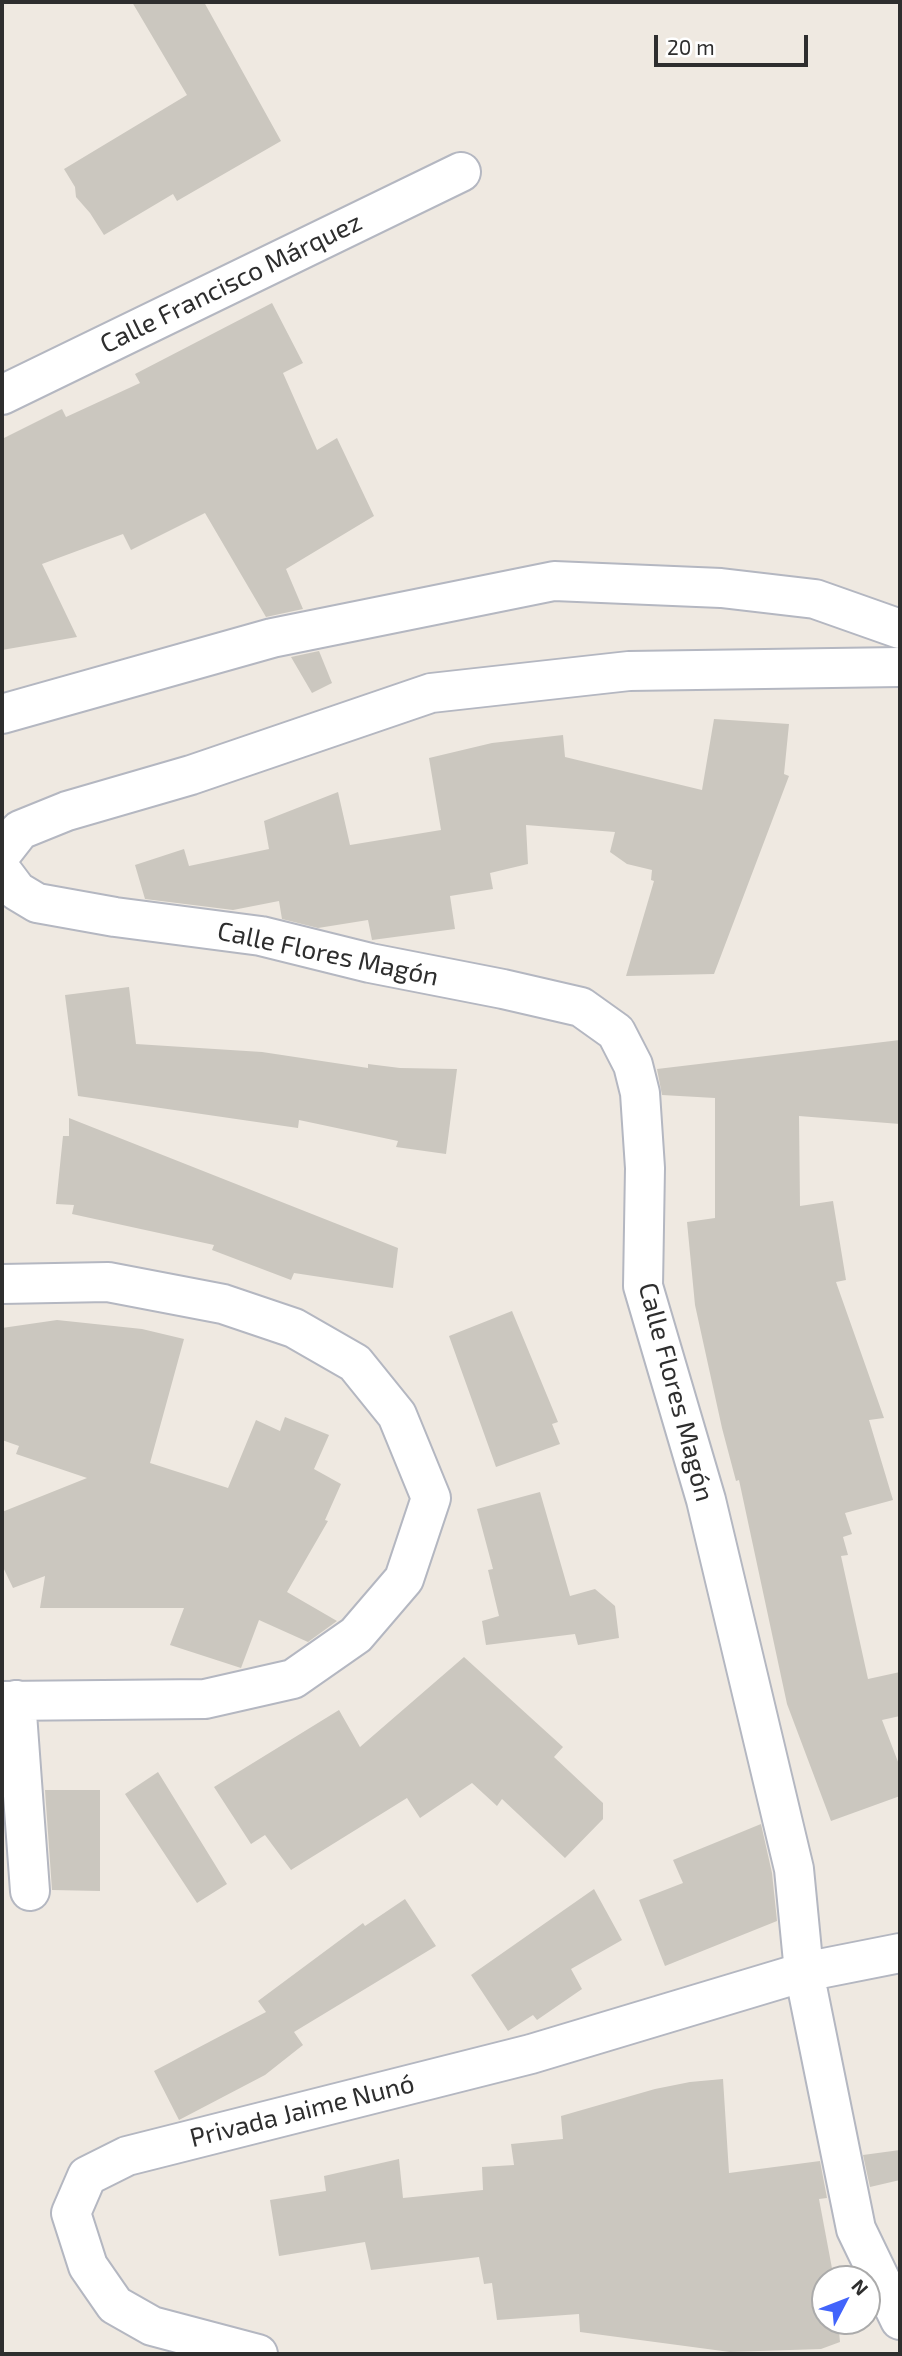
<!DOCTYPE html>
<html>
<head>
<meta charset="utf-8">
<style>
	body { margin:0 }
	#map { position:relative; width:902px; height:2356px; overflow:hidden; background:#efe9e1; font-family:"Exo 2",sans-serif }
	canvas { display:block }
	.frame { position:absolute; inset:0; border:4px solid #2e2e2e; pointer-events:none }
	.north { position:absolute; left:811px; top:2265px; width:70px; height:70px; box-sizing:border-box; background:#fff; border:2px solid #ababab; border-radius:50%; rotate:48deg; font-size:19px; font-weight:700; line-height:28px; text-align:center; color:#2e2e2e }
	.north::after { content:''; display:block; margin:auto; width:24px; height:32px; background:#4264fb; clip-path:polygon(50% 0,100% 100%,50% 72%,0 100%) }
	.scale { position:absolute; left:654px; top:35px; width:154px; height:32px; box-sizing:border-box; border:4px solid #2e2e2e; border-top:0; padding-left:9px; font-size:21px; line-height:24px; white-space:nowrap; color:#2e2e2e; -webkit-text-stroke:5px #fff; paint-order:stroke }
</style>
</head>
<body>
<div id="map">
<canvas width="902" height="2356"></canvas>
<div class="frame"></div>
<div class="north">N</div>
<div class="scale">20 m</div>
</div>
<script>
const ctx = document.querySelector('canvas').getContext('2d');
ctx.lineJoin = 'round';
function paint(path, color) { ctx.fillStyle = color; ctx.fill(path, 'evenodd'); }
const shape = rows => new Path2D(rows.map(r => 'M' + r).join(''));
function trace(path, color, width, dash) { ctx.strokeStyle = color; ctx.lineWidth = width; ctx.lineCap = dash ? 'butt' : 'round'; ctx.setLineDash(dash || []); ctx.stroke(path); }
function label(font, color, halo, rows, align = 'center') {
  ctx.font = font + ' "Exo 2",sans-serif'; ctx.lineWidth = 7; ctx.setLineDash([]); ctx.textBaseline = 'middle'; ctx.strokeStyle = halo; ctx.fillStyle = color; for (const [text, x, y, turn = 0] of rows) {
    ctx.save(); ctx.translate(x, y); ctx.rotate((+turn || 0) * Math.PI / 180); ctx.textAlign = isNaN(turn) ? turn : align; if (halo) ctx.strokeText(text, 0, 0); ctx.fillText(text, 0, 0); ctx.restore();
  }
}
paint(shape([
	[132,2,204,2,281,141,177,201,173,194,104,235,90,213,76,197,75,187,64,169,187,95],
	[272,303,303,363,283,373,317,450,337,438,374,516,286,569,303,609,266,617,205,513,131,550,123,534,42,564,77,637,2,650,2,439,62,409,66,417,140,383,135,374],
	[319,651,332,683,312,693,291,657],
	[714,719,789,724,784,774,789,776,714,974,626,976,654,881,651,880,652,870,627,864,610,852,615,832,526,825,528,864,490,873,493,889,450,896,455,929,372,940,368,920,318,928,282,919,279,901,233,910,145,899,135,865,184,849,189,866,269,849,264,821,338,792,350,845,441,830,429,758,492,743,563,735,565,757,702,790],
	[129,987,136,1044,262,1052,368,1068,368,1064,400,1068,457,1069,446,1154,396,1147,398,1141,299,1120,298,1128,78,1096,65,995],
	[900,1040,900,1124,799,1116,800,1206,833,1201,846,1280,836,1282,884,1418,869,1420,893,1500,845,1513,852,1534,843,1537,848,1555,841,1556,868,1679,900,1672,900,1716,882,1720,900,1767,900,1796,831,1821,787,1704,739,1480,736,1481,722,1428,695,1305,687,1222,715,1218,715,1098,662,1095,657,1069],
	[69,1118,398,1248,393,1288,294,1273,291,1280,212,1250,214,1245,72,1214,74,1205,56,1204,63,1136,69,1136],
	[512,1311,558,1422,552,1424,560,1444,496,1467,449,1336],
	[57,1320,142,1329,184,1339,150,1463,228,1488,256,1420,280,1431,285,1417,329,1435,314,1469,341,1484,325,1520,328,1521,287,1592,337,1621,308,1642,259,1620,241,1668,170,1645,184,1608,40,1608,45,1576,13,1588,2,1565,2,1512,87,1478,16,1454,19,1446,2,1440,2,1328],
	[540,1492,570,1596,595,1589,615,1606,619,1638,578,1645,575,1634,486,1645,482,1621,499,1616,488,1570,493,1569,477,1509],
	[464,1657,563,1747,554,1757,603,1803,603,1819,565,1858,502,1799,497,1806,472,1783,420,1818,407,1798,291,1870,265,1835,251,1844,214,1787,339,1710,360,1747],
	[158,1772,227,1884,197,1903,125,1794],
	[45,1790,100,1790,100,1891,52,1890],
	[761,1824,772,1873,777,1921,665,1966,639,1900,683,1883,673,1860],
	[594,1889,622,1940,571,1969,582,1989,537,2020,533,2015,508,2031,471,1975],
	[405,1899,436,1946,294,2032,303,2045,265,2075,179,2120,154,2071,266,2012,258,2001,363,1923,365,1926],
	[723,2079,729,2173,820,2161,827,2198,819,2199,834,2279,825,2279,825,2321,838,2321,840,2342,821,2349,730,2352,580,2332,579,2314,497,2320,492,2283,484,2284,479,2257,371,2270,365,2242,279,2256,270,2200,326,2191,324,2176,399,2159,403,2198,483,2190,482,2167,514,2165,511,2144,563,2139,561,2116,655,2089,690,2082],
	[900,2150,900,2180,870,2187,863,2155]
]), '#cbc7bf');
const street = shape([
	[2,395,461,172],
	[2,853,20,830,67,811,191,775,431,693,629,671,900,667],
	[2,871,17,891,37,903,115,917,261,936,370,963,503,989,581,1007,616,1032,633,1065,640,1093,645,1168,643,1286,706,1500,794,1869,804,1972,856,2229,900,2320],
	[2,1284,108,1282,223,1304,294,1328,355,1363,397,1415,431,1498,404,1579,356,1635,293,1679,205,1699,2,1701],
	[16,1700,30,1891],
	[258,2354,152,2326,115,2305,88,2266,71,2213,87,2176,127,2156,531,2054,804,1972,900,1953]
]);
const secondary = shape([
	[2,714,272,638,554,581,721,588,815,599,900,629]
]);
trace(street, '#b4b7c1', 42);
trace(secondary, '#b4b7c1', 42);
trace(street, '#fff', 38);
trace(secondary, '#fff', 38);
label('26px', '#2e2e2e', '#fff', [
	["Calle Francisco Márquez",231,283,-26],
	["Calle Flores Magón",328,954,12],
	["Calle Flores Magón",676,1392,75],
	["Privada Jaime Nunó",302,2111,-14]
]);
</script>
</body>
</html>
